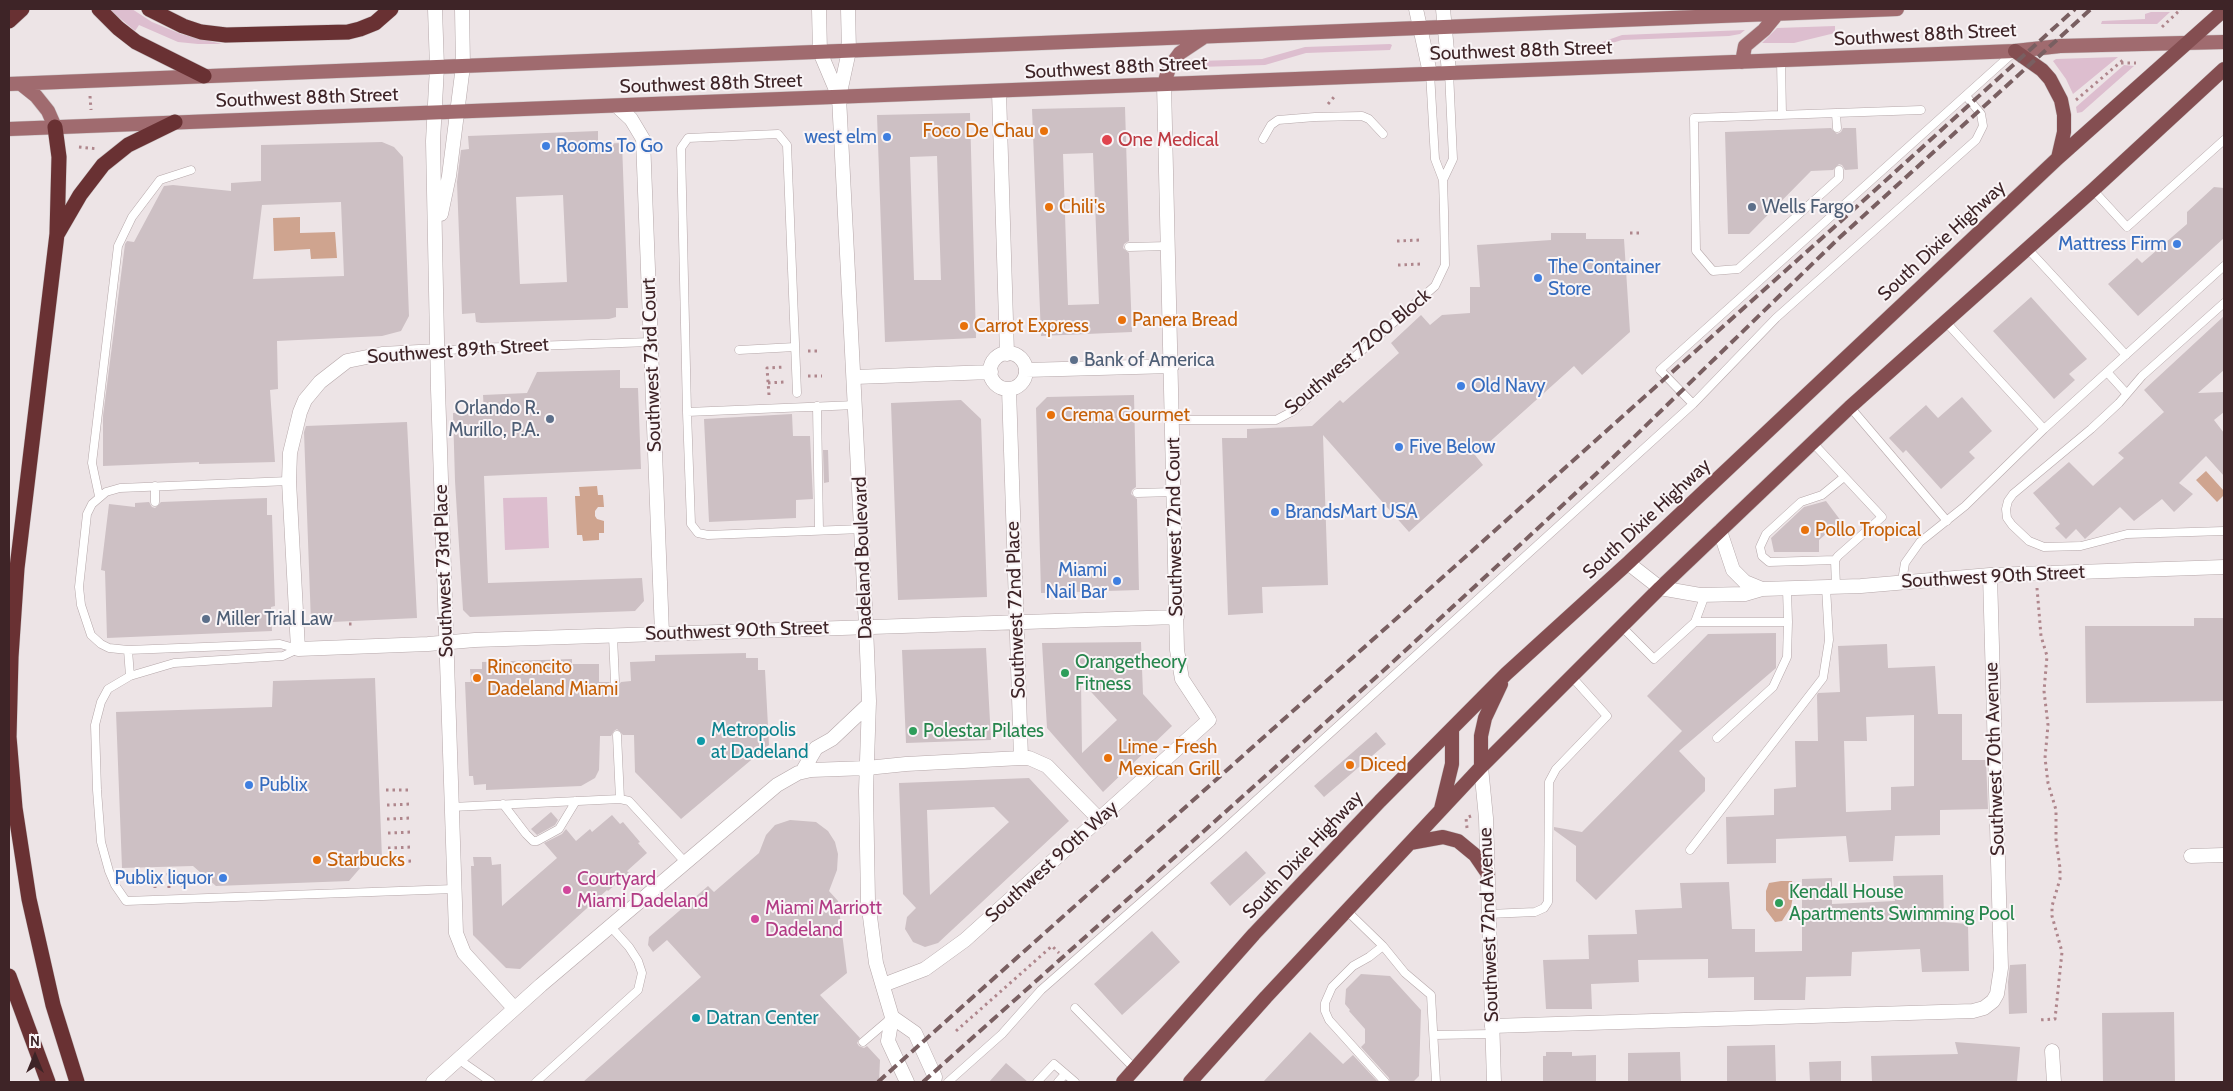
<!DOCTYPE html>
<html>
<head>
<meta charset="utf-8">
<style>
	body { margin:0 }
	#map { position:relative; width:2233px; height:1091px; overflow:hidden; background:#ede4e6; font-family:Cabin,sans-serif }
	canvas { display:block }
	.frame { position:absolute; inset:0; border:10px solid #3e2427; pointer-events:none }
	.north { position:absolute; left:10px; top:1031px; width:50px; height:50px; -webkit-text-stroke:4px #f9f4f6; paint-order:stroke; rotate:0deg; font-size:14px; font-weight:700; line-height:20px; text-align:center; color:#3e2427 }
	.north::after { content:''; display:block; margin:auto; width:18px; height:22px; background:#3e2427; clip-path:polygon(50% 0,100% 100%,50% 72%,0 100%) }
</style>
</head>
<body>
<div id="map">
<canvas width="2233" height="1091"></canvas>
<div class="frame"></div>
<div class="north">N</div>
</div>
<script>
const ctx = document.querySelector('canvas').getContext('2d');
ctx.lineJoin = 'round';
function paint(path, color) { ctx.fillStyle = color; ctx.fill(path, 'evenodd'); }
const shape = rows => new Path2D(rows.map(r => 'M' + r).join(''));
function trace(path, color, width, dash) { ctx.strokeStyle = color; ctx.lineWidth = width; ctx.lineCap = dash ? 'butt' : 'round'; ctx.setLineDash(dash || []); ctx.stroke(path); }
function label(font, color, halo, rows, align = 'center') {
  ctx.font = font + ' Cabin,sans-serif'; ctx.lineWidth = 4; ctx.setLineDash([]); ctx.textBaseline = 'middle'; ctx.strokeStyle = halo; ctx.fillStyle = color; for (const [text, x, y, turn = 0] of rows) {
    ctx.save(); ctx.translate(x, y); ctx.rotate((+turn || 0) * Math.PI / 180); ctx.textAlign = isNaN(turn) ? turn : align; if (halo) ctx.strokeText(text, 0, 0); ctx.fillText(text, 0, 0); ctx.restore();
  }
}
paint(shape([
	[109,9,132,9,152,22,181,34,222,44,198,44,178,42,139,25,135,31],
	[2151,12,2170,12,2157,24,2101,24,2102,21,2145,19,2145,14],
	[1835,26,1835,33,1794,43,1762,43,1777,28],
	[1745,30,1740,34,1729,36,1622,40,1582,52,1582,49,1622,35],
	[1390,44,1392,45,1390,50,1306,53,1265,65,1199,67,1197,65,1199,61,1262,59,1305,47],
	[2118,57,2073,94,2066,79,2053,61,2056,59],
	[2124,65,2134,66,2082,112,2077,113,2076,107],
	[547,497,549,548,505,550,503,498]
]), '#ddbecf');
paint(shape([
	[300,217,300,233,335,232,337,258,311,259,310,249,274,251,273,218],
	[2206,471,2224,491,2224,495,2217,502,2196,480],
	[597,486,598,495,603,495,604,507,598,507,595,511,595,516,597,519,604,521,604,533,599,533,599,540,583,541,582,535,577,535,575,496,580,496,579,487],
	[1781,881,1792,881,1794,891,1791,907,1782,921,1775,922,1766,910,1766,891,1769,883]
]), '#cfa48f');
paint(shape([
	[1125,107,1129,241,1124,244,1123,248,1129,253,1132,332,1041,336,1032,109],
	[1093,153,1099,304,1068,305,1063,154],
	[970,113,976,338,885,342,877,115],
	[937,156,941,280,914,280,910,157],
	[1831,128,1837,134,1841,132,1843,128,1856,128,1858,169,1845,170,1842,165,1839,164,1833,170,1811,171,1749,234,1728,234,1725,132],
	[598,131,598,144,622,143,628,308,616,308,616,317,609,319,481,323,476,322,475,313,462,314,457,182,461,150,469,149,468,136],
	[563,195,567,282,520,284,516,197],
	[382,142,394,147,403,157,409,316,401,331,382,336,277,341,278,389,270,390,275,462,199,464,199,462,103,466,103,416,125,244,127,241,134,242,164,186,173,185,231,191,231,183,261,181,261,145],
	[341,202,344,276,253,279,262,205],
	[2214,187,2224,188,2224,238,2138,316,2108,284,2137,258,2142,263,2187,224,2187,212],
	[1551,233,1586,233,1586,239,1624,239,1630,332,1582,375,1574,366,1475,455,1483,465,1409,532,1323,435,1328,585,1262,587,1263,613,1228,615,1222,438,1247,438,1247,429,1312,426,1340,400,1343,403,1399,353,1391,343,1421,315,1430,325,1442,315,1470,313,1470,287,1480,287,1477,245,1551,240],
	[2031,297,2087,359,2069,374,2075,380,2054,399,1993,331],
	[2224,316,2224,370,2198,393,2224,392,2224,412,2214,420,2224,433,2224,476,2206,456,2179,483,2193,494,2174,512,2162,499,2134,521,2120,507,2085,539,2076,529,2066,539,2055,528,2060,524,2033,493,2069,462,2093,486,2124,458,2118,453,2164,412,2144,390],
	[620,370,620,388,638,388,641,469,484,476,488,583,642,578,644,601,635,611,470,617,463,610,455,481,453,413,484,412,483,395,527,393,537,372],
	[1134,395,1136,487,1132,490,1131,494,1137,499,1139,590,1041,593,1036,408,1047,397],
	[1962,397,1992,431,1969,452,1975,458,1941,489,1906,450,1903,453,1889,438,1926,405,1938,418],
	[961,400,981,419,987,597,898,600,891,403],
	[792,414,793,436,810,436,813,499,796,500,796,518,709,522,704,419],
	[407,422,417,618,311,623,304,432,306,426],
	[823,450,828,450,829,482,824,483],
	[267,498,267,515,272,515,275,606,271,607,272,631,107,638,105,571,101,570,109,504,135,507,135,503,149,502,152,507,155,508,161,502],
	[1826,501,1841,521,1819,540,1819,552,1774,552,1771,538,1804,507],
	[2194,618,2224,618,2224,701,2086,703,2085,626,2194,626],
	[1776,633,1776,668,1679,751,1705,778,1705,791,1596,900,1576,881,1576,846,1554,830,1554,827,1582,832,1682,731,1647,696,1708,634],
	[1141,642,1143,694,1172,726,1103,792,1047,728,1042,643],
	[1081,681,1117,720,1082,753],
	[1887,644,1888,668,1935,666,1938,714,1962,714,1962,760,1986,760,1988,809,1940,810,1940,835,1895,836,1893,861,1849,862,1846,836,1776,839,1776,863,1727,864,1726,817,1774,815,1774,789,1796,787,1795,741,1818,741,1817,695,1818,693,1840,692,1838,646],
	[1914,715,1914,786,1891,787,1891,810,1846,812,1844,741,1867,741,1866,717],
	[986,648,991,740,906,743,902,650],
	[746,653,746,658,758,658,758,670,765,670,769,745,681,819,635,772,634,735,623,735,617,729,614,731,611,736,600,736,599,770,595,778,581,786,486,790,486,784,474,785,473,776,469,776,465,682,471,682,470,669,482,669,482,662,572,659,572,664,599,664,599,682,609,682,615,688,618,686,621,682,631,681,630,662,655,661,655,655],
	[375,678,382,859,368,859,349,881,216,886,193,866,122,868,116,712,272,707,273,681],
	[1376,732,1386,744,1324,797,1314,786],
	[1029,778,1069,821,938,943,925,947,913,942,905,929,907,917,916,908,903,894,899,783],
	[994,807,1009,822,930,895,927,810],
	[551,812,558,820,555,825,537,835,531,829],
	[612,815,620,824,623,822,640,842,638,843,647,853,627,871,629,873,608,891,607,890,520,969,506,968,473,935,471,866,474,866,473,857,491,857,492,865,501,864,502,906,557,858,544,843,562,834,566,829,576,841,590,829,592,832],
	[790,820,816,822,828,831,835,842,838,854,837,870,829,891,838,901,847,973,820,995,860,1038,857,1043,859,1046,864,1048,867,1046,880,1060,879,1082,583,1082,701,977,667,940,653,952,648,945,649,937,708,886,714,892,759,853,766,835,775,825],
	[1246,851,1266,873,1230,906,1210,883],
	[1943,875,1944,922,1968,924,1969,971,1922,972,1920,949,1852,952,1851,976,1806,977,1805,1000,1754,1000,1754,977,1708,978,1708,959,1638,960,1639,982,1591,984,1592,1009,1546,1009,1543,960,1589,959,1588,935,1637,934,1635,910,1682,908,1680,883,1729,882,1732,929,1755,929,1755,952,1802,951,1802,879,1832,878,1832,904,1895,901,1893,876],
	[1152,931,1180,962,1122,1015,1094,984],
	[2026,964,2027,1013,2009,1014,2008,982,2010,965],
	[1361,974,1390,976,1421,1010,1419,1076,1413,1082,1390,1082,1389,1078,1361,1047,1365,1043,1365,1029,1349,1011,1350,1010,1345,1004,1346,989],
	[2174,1012,2175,1082,2103,1082,2102,1013],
	[1310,1032,1343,1064,1353,1055,1378,1082,1263,1082],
	[1955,1042,2020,1047,2017,1082,1872,1082,1871,1056,1958,1054],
	[1775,1045,1776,1082,1727,1082,1727,1046],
	[1546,1052,1572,1052,1572,1056,1596,1055,1596,1082,1543,1082,1543,1056,1546,1056],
	[1680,1052,1681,1081,1628,1082,1628,1053],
	[1841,1061,1841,1082,1810,1082,1809,1062],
	[1006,1063,1028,1082,989,1082]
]), '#cdc0c4');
const service = shape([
	[1781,60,1782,115],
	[1836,114,1837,128],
	[1263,139,1271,125,1278,120,1315,117,1362,116,1369,119,1383,134],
	[1839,170,1839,178,1738,269,1713,271,1696,251,1694,118,1921,110],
	[1443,180,1453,159,1449,72],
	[2093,190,2127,227,2224,140],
	[1129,247,1168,246],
	[2027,248,2126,355],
	[2224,303,2142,376,2119,403,2091,429,2013,494,2008,501,2006,509,2007,518,2012,525,2029,541,2044,547,2081,546,2127,534,2224,531],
	[1945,321,2044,429],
	[739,350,795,347],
	[438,351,474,348,651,342],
	[2107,372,2126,393],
	[1693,404,1660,370,2014,52],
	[856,405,687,412,691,524,698,533,708,535,862,529],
	[817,406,819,530],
	[1850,407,1947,521],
	[687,412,681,148,688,138,778,134,787,145,797,393],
	[1173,420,1276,420,1293,411,1435,286,1445,265,1444,211,1443,180,1435,159,1430,73],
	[1813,443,1882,517,1838,556,1835,560,1836,587],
	[289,481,120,488,106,492,92,504,87,514,79,587,81,605,91,635,101,644,109,648,128,650,280,644,298,649],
	[155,486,155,502],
	[1137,493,1174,492],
	[99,496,92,463,118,246,132,217,160,180,191,170],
	[1835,560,1769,562,1762,556,1760,547,1766,534,1801,502,1822,495,1844,477],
	[1902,581,1905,563,1920,542,1965,506,2044,429,2224,266],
	[1695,622,1788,622,1787,589],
	[1622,627,1654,659,1695,622,1705,595],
	[613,636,615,682],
	[298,649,283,656,174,663,130,676,108,689,101,702,95,725,97,790,101,842,109,871,115,885,126,901,454,889],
	[128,650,130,676],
	[617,735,620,799],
	[1717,738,1773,687,1787,657,1788,622],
	[503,804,526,834,533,841,537,841,559,829,576,801],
	[452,807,620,799,629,801,685,862],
	[1690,850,1823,678,1829,640,1826,587],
	[1347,911,1383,946,1405,973,1431,995,1436,1082],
	[1489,914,1535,912,1544,908,1548,902,1549,782,1556,769,1607,716,1572,677],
	[1383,946,1369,957,1353,966,1332,987,1325,1003,1325,1011,1329,1020,1385,1082],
	[1075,1008,1135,1069],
	[1434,1035,1492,1034],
	[863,1042,890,1019],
	[458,1059,491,1082],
	[536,1082,638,990,642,973,638,961,629,947,611,927],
	[948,1082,1002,1034,1041,990,1219,834,1693,404,1776,318,1976,140,1983,126,1981,114,1966,96],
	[1037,1082,1054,1064,1075,1082],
	[1058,1082,1065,1074]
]);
const minor = shape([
	[435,9,437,67,433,141,438,389,456,933,464,953,514,1008],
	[819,9,820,52],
	[848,9,849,51],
	[1416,9,1430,73],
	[1443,9,1449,72],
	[999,92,1007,354],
	[617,106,631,119,643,139,662,634],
	[441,214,449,176,463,66,462,9],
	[438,351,382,354,347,361,320,382,305,400,300,412,290,453,289,481,298,649,428,644,475,640,1177,617],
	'990 371a18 18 0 1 1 36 0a18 18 0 1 1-36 0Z',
	[1026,370,1172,366],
	[855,377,991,372],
	[1009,389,1021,758,1029,758,1047,766,1100,820],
	[1720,531,1733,570,1745,582,1762,589],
	[1628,563,1660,588,1700,595,1745,594,1762,589,1861,586,1990,575,2224,567],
	[867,768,906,764,1021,758],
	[2191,856,2224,855],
	[883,985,925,969,965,940,1209,720,1182,679,1177,650,1164,84],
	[1492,1026,1973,1011,1984,1008,1993,1001,1997,994,2001,968,1990,575],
	[2052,1051,2054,1082]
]);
const tertiary = shape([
	[849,51,839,97,866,626,869,701,866,791,868,901,876,963,892,1017,888,1041,907,1082],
	[820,52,839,97],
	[1481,767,1486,818,1494,1082],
	[802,772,816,748,832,739,869,704],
	[892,1017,915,1033,935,1077,934,1082],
	[433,1082,541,985,777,785,798,773,811,770,867,768]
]);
const primary = shape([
	[1742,62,1745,46,1764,30,1778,13],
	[9,84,1897,9],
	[21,84,36,96,48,111,55,127],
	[1164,84,1169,68,1180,53,1204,37],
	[9,129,1836,58,2015,51,2060,46,2224,42]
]);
const trunk = shape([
	[2015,51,2042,70,2050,79,2061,100,2064,115,2064,132,2058,158],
	[1481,767,1481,736,1485,718,1501,684],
	[1441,809,1452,764,1452,729],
	[1410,843,1443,837,1458,841,1475,855,1488,874],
	[1123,1082,1254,934,1380,801,1506,674,1628,563,2058,158,2224,10],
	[1190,1082,1266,997,1481,767,1660,588,1850,407,2093,190,2224,69]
]);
const motorway = shape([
	[99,9,118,28,136,42,204,76],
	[149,9,183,26,201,32,226,35,348,32,360,29,375,23,391,9],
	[9,21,22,9],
	[55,127,59,157,57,234,17,568,11,657,9,737,15,808,29,899,53,1005,77,1082],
	[58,233,80,195,103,165,128,145,175,122],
	[9,976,48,1082]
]);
trace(service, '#b5a7a9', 9);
trace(minor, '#b5a7a9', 15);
trace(tertiary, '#b5a7a9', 15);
trace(primary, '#c9c2c3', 15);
trace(trunk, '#c9c2c3', 15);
trace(motorway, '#c9c2c3', 16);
trace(shape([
	[2162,27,2181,9],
	[2121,63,2136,63],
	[90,96,91,110],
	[2076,100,2123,60],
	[1328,104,1334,97],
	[79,147,98,149],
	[1630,233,1640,233],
	[1397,241,1421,240],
	[1398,265,1422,264],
	[808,351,821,351],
	[808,376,822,376],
	[768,383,785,382],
	[769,395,767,368,785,367],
	[2037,588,2041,636,2047,656,2044,691,2048,725,2045,758,2048,783,2056,810,2056,840,2060,868,2060,879,2052,906,2052,916,2062,952,2055,1019,2039,1020],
	[349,624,353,624],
	[386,790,411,790],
	[387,805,412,804],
	[387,819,412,818],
	[1467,828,1466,818,1471,816],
	[388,833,413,832],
	[388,848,413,847],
	[389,862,414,861],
	[168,873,169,888],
	[182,873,183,887],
	[154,874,155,888],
	[956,1031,1052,946,1059,953]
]), '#af868c', 3, [2.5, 4]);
trace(service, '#fff', 8);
trace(minor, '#fff', 14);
trace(tertiary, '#fff', 14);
trace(primary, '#a06b6f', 14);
trace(trunk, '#844e51', 14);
trace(motorway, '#693133', 15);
trace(shape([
	[878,1082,1831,230,2075,9],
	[923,1082,1383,671,1522,543,1596,474,1838,239,2091,9]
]), '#795f61', 4, [10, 5]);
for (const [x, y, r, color] of [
	[1044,131,5,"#e8710a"],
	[887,137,5,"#3f7fe0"],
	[1107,140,6,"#e0444e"],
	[546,146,5,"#3f7fe0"],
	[1049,207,5,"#e8710a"],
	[1752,207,5,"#5c6f8a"],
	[2177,244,5,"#3f7fe0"],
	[1538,278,5,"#3f7fe0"],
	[1122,320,5,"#e8710a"],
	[964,326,5,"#e8710a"],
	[1074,360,5,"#5c6f8a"],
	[1461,386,5,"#3f7fe0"],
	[1051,415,5,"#e8710a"],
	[550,419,5,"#5c6f8a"],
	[1399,447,5,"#3f7fe0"],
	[1275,512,5,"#3f7fe0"],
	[1805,530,5,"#e8710a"],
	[1117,581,5,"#3f7fe0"],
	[206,619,5,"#5c6f8a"],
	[1065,673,5,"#2e9e5b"],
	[477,678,5,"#e8710a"],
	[913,731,5,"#2e9e5b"],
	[701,741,5,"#0f9aa8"],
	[1108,758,5,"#e8710a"],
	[1350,765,5,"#e8710a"],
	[249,785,5,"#3f7fe0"],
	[317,860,5,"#e8710a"],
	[223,878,5,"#3f7fe0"],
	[567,890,5,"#d1479c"],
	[1779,903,5,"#2e9e5b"],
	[755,919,5,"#d1479c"],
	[696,1018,5,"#0f9aa8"]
]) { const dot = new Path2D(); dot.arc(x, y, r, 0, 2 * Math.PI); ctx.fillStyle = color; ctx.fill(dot); trace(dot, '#f9f4f6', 2); }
label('19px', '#3e2427', '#f9f4f6', [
	["Southwest 88th Street",1925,35,-3],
	["Southwest 88th Street",1521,51,-2],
	["Southwest 88th Street",1116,68,-3],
	["Southwest 88th Street",711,84,-2],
	["Southwest 88th Street",307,98,-2],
	["South Dixie Highway",1942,241,-43],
	["Southwest 89th Street",458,351,-4],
	["Southwest 7200 Block",1358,352,-40],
	["Southwest 73rd Court",652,365,-92],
	["South Dixie Highway",1647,519,-43],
	["Southwest 72nd Court",1175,527,-91],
	["Dadeland Boulevard",863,558,-92],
	["Southwest 73rd Place",444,571,-92],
	["Southwest 90th Street",1993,577,-3],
	["Southwest 72nd Place",1016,610,-92],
	["Southwest 90th Street",737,631,-2],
	["Southwest 70th Avenue",1995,759,-92],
	["South Dixie Highway",1303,855,-47],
	["Southwest 90th Way",1052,862,-42],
	["Southwest 72nd Avenue",1489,925,-92]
]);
label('19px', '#c56008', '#f9f4f6', [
	["Foco De Chau",1034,131,"right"],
	["Chili's",1059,207],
	["Panera Bread",1132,320],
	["Carrot Express",974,326],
	["Crema Gourmet",1061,415],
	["Pollo Tropical",1815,530],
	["Rinconcito",487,667],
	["Dadeland Miami",487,689],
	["Lime - Fresh",1118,747],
	["Mexican Grill",1118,769],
	["Diced",1360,765],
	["Starbucks",327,860]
], 'left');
label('19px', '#366cbe', '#f9f4f6', [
	["west elm",877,137,"right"],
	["Rooms To Go",556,146],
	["Mattress Firm",2167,244,"right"],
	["The Container",1548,267],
	["Store",1548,289],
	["Old Navy",1471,386],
	["Five Below",1409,447],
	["BrandsMart USA",1285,512],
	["Miami",1107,570,"right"],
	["Nail Bar",1107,592,"right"],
	["Publix",259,785],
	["Publix liquor",213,878,"right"]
], 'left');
label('19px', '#be3a42', '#f9f4f6', [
	["One Medical",1118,140]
], 'left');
label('19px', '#4e5e75', '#f9f4f6', [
	["Wells Fargo",1762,207],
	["Bank of America",1084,360],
	["Orlando R.",540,408,"right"],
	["Murillo, P.A.",540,430,"right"],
	["Miller Trial Law",216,619]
], 'left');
label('19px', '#27864d', '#f9f4f6', [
	["Orangetheory",1075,662],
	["Fitness",1075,684],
	["Polestar Pilates",923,731],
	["Kendall House",1789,892],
	["Apartments Swimming Pool",1789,914]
], 'left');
label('19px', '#0d838f', '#f9f4f6', [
	["Metropolis",711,730],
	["at Dadeland",711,752],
	["Datran Center",706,1018]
], 'left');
label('19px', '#b23c85', '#f9f4f6', [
	["Courtyard",577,879],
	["Miami Dadeland",577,901],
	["Miami Marriott",765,908],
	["Dadeland",765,930]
], 'left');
</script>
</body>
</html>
